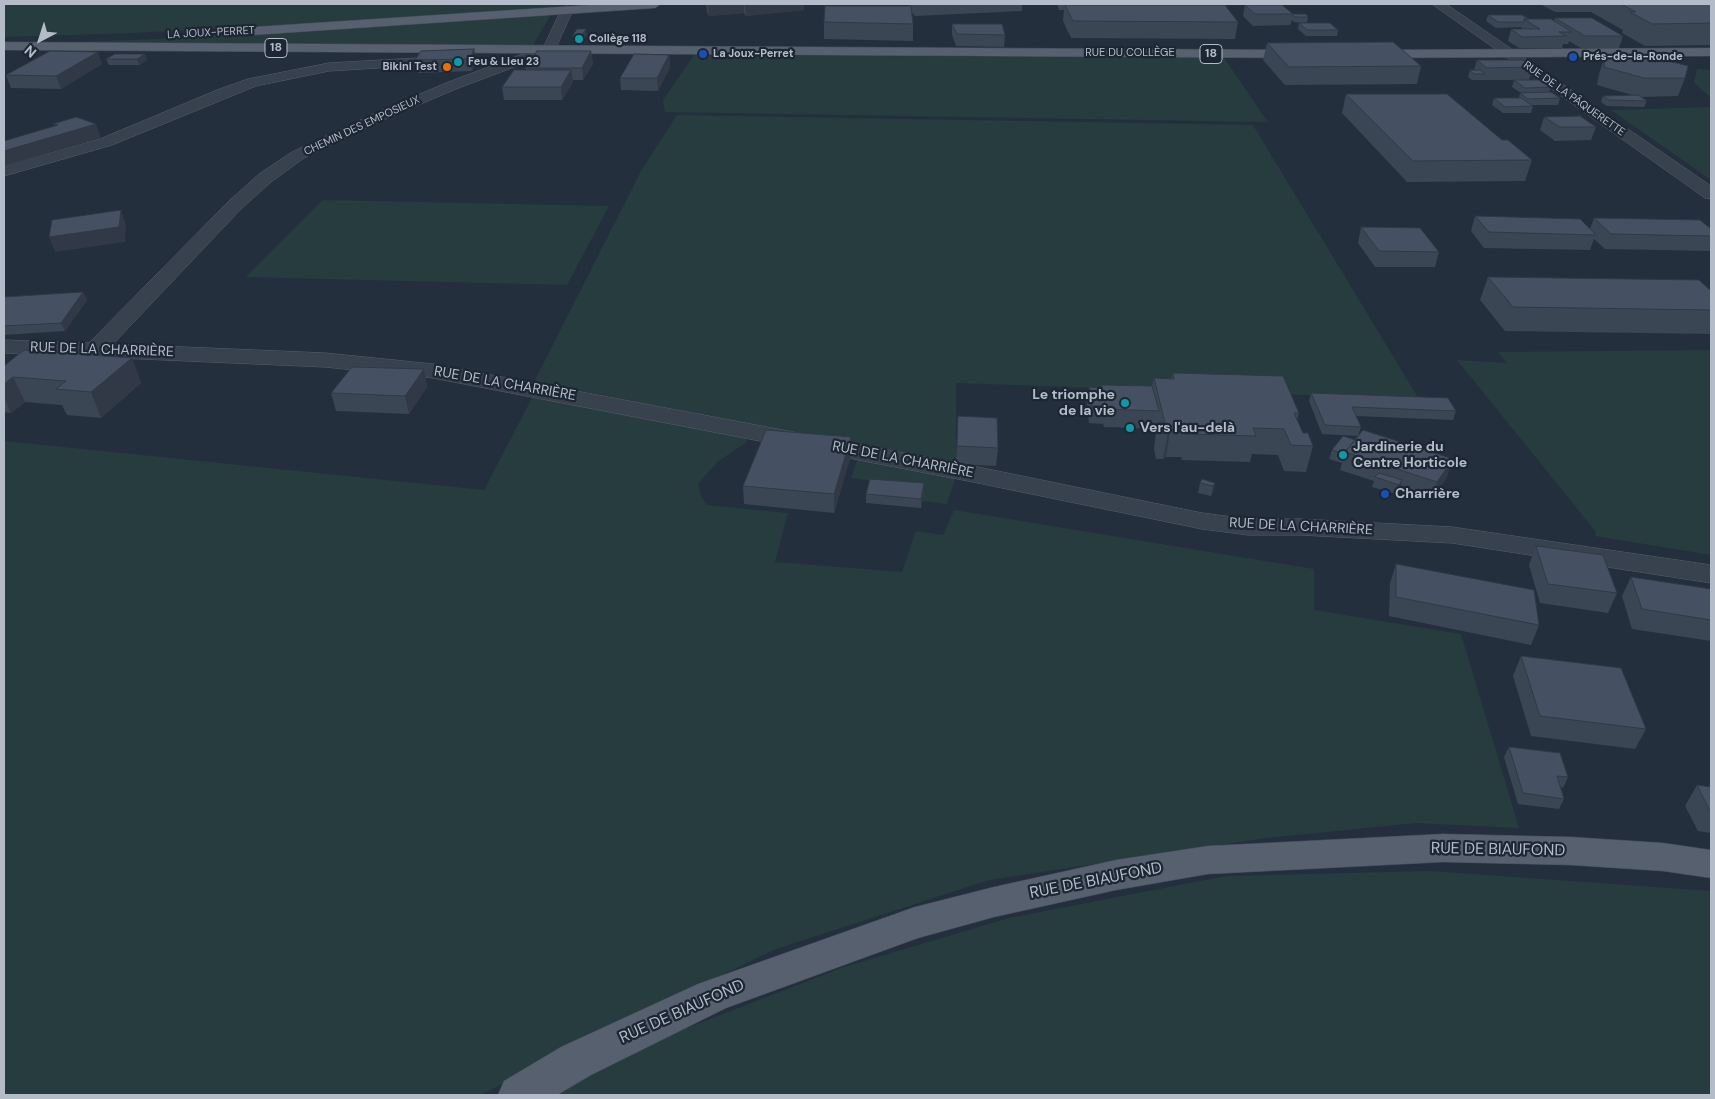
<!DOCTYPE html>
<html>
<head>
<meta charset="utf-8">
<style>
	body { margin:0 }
	#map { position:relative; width:1715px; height:1099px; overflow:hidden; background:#242f3e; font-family:"DM Sans",sans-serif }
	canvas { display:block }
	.frame { position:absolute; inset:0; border:5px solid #b4bcc9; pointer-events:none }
	.north { position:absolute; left:15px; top:15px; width:50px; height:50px; -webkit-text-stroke:4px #1d2633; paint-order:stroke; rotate:220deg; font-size:14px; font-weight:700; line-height:20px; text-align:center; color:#b4bcc9 }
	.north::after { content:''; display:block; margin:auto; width:18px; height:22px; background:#b4bcc9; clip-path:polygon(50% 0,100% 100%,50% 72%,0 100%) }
</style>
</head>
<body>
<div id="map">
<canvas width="1715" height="1099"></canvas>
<div class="frame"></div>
<div class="north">N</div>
</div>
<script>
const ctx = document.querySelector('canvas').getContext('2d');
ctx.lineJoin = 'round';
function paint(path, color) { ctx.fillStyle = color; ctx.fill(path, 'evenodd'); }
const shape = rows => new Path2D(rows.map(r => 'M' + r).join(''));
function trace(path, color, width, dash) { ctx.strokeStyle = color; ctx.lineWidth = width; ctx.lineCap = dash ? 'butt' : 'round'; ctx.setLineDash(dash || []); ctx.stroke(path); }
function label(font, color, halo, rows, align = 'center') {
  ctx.font = font + ' "DM Sans",sans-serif'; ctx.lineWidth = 4.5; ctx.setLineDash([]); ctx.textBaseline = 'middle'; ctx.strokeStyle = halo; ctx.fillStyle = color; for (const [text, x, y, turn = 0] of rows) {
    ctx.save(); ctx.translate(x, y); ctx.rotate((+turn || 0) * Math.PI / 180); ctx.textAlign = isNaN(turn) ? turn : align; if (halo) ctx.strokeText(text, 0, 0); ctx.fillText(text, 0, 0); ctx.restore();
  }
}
paint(shape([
	[4,4,593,4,306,24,132,33,4,37],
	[542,15,550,16,532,47,37,43,159,39],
	[694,55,1224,58,1268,122,665,112,663,100],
	[1697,69,1711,70,1711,98,1694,82],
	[1711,107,1711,180,1611,110],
	[677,115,1253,125,1419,399,956,383,956,464,534,382,641,171],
	[323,200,609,206,567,285,246,277],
	[1711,350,1711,555,1595,536,1596,532,1457,360,1507,363,1498,352],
	[534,394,743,434,747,442,717,462,698,484,701,496,707,505,788,513,775,562,902,572,916,531,943,535,954,510,1314,569,1314,610,1461,634,1519,828,1416,823,1266,838,989,880,773,950,480,1095,4,1095,4,441,484,490],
	[859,455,956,475,947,504,922,501,923,493,872,481,851,478],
	[1430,871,1711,891,1711,1095,552,1095,612,1057,844,967,1009,918,1226,876]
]), '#263c3f');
const minor = shape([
	[1432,4,1446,4,1711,186,1711,199,1705,198,1432,4],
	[567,6,573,10,554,52,456,89,383,120,304,158,271,182,241,209,113,344,325,353,433,364,973,466,1202,513,1248,519,1300,519,1452,527,1711,565,1711,583,1452,543,1300,535,1248,535,1202,529,973,482,433,378,325,367,4,353,4,340,89,343,229,201,259,174,292,152,373,114,446,83,544,46,561,10,567,6],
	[452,56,459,60,457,63,329,71,256,86,112,145,4,176,4,166,100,139,217,90,248,79,329,63,452,56]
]);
const major = shape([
	[604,4,661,4,655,8,253,35,247,31,253,27,604,4],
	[4,42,1302,50,1309,54,1302,58,4,50,4,42],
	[1711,48,1711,56,1370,58,1363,54,1370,50,1711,48],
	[1443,834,1571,837,1663,843,1711,850,1711,878,1663,871,1571,865,1443,862,1208,874,1116,890,994,917,918,938,726,1008,591,1075,557,1095,498,1095,504,1081,561,1047,698,984,915,907,994,887,1116,860,1208,846,1443,834]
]);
trace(minor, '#565f6c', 1);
trace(major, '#414a57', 1);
paint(minor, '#38414e');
paint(major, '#56606e');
paint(shape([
	[706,4,804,4,804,10,746,16,744,13,709,16,707,12],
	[856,4,885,4,857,5],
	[909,4,1022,4,1022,11,915,16,911,11,913,24,913,41,824,39,824,22,909,6],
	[1057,4,1216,4,1216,5,1238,22,1235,39,1071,38,1063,21,1064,10,1059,10],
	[1540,4,1711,4,1711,45,1645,46,1622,33,1623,30,1591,12,1555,12],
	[1245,5,1308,17,1307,23,1294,22,1292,20,1290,25,1253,26,1243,16],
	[1488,15,1554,21,1555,18,1623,36,1619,48,1581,48,1569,41,1568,44,1563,44,1562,48,1519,48,1508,41,1511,29,1521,29,1522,27,1496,28,1486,21],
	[1299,23,1338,30,1337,36,1306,36,1298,29],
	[952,24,1005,35,1004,47,956,46,952,35],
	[573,35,587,35,583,41,573,41],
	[1267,43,1421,66,1417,84,1285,85,1263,60],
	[474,49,476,61,472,71,418,73,415,60],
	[591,51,593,64,583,80,572,80,573,82,562,100,504,100,502,87,526,70,525,68],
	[145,54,147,60,139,65,109,65,106,59],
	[669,55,670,67,658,91,621,90,620,78],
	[1605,56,1685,78,1678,96,1640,97,1647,101,1644,107,1607,106,1601,102,1603,96,1632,95,1597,85,1599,74],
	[1477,60,1533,67,1529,80,1472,80,1468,77,1470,70,1474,70],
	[102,64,61,89,11,88,6,75],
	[1514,80,1551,87,1549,92,1560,98,1558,105,1531,105,1533,106,1531,113,1503,113,1492,105,1494,98,1519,98,1520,93,1521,93,1512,87],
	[1346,94,1502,140,1532,160,1525,181,1407,182,1342,113],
	[1544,117,1596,127,1591,140,1555,141,1540,130],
	[1475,216,1590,229,1594,218,1711,229,1711,251,1605,249,1594,239,1590,250,1484,248,1471,231],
	[1361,227,1439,252,1435,267,1375,267,1358,243],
	[1488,277,1711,291,1711,334,1505,331,1480,300],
	[83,292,87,300,65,331,4,335,4,297],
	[132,358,141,383,101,418,67,415,62,405,25,402,11,413,4,412,4,366],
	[424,369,427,387,409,414,336,411,331,393],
	[1173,373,1299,413,1297,420,1303,433,1313,446,1306,472,1284,471,1278,455,1252,454,1250,462,1182,460,1181,457,1166,457,1163,459,1156,459,1154,449,1156,433,1156,429,1104,427,1103,424,1089,423,1087,404,1089,387,1101,388,1102,385,1152,386,1154,378,1171,379],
	[1311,393,1456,411,1453,420,1356,416,1361,427,1358,436,1322,434,1309,401],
	[958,416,998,448,996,466,956,464],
	[1343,436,1447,477,1431,500,1400,490,1396,494,1372,487,1374,481,1340,470,1342,463,1329,459,1332,450],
	[851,437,851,455,834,513,744,504,743,486],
	[924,483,924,493,921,508,866,503,866,494],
	[1200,483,1215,483,1213,492,1211,496,1198,493],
	[1536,546,1617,593,1608,613,1540,603,1529,565],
	[1396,564,1539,625,1531,645,1389,616,1390,583],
	[1631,577,1711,589,1711,641,1632,629,1622,596],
	[1521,656,1646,729,1635,749,1531,736,1513,676],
	[1509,747,1568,777,1563,788,1561,787,1564,799,1559,809,1518,804,1504,757],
	[1697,785,1711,787,1711,833,1698,831,1685,806]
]), '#3b4654');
paint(shape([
	[721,4,744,4,744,13,709,16,708,5],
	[756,4,804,4,804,10,746,16,745,5],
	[586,29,587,35,583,41,582,35],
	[474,49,476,61,472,71,470,59],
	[591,51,593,64,583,80,582,68],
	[98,52,102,64,61,89,56,76],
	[145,54,147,60,139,65,137,59],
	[669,55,670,67,658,91,657,78],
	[571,70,573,82,562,100,561,87],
	[96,124,101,138,4,166,4,151],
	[121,210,126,225,125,242,55,252,49,237],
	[83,292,87,300,65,331,61,323],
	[132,358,141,383,101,418,91,392],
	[424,369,427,387,409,414,405,396],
	[13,377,25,402,11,413,4,397,4,384],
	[1170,431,1166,457,1163,459,1168,433],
	[851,437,851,455,834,513,834,494],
	[1453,459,1447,477,1431,500,1437,482],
	[1402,480,1400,490,1396,494,1399,485],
	[924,483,924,493,921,508,921,499],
	[1215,483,1213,492,1211,496,1213,486]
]), '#303945');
const building = shape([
	[1621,4,1711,4,1711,23,1652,24,1630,12,1636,12,1621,4],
	[1065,5,1225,5,1238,22,1073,21,1065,5],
	[1245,5,1282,5,1293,14,1255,14,1245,5],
	[825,6,911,6,913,24,824,22,825,6],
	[1292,14,1306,14,1308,17,1295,17,1292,14],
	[1488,15,1522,15,1529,19,1524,19,1524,22,1498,22,1488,15],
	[1555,18,1592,18,1623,36,1585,36,1555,18],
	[1524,19,1551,19,1572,32,1559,32,1566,36,1522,37,1511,29,1540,29,1524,19],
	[1299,23,1330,23,1338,30,1307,30,1299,23],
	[952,24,1002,24,1005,35,957,34,952,24],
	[577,29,586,29,582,35,573,35,577,29],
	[1393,42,1421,66,1289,67,1267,43,1393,42],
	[474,49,470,59,415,60,421,51,474,49],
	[50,51,98,52,56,76,6,75,50,51],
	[537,51,591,51,582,68,525,68,537,51],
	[115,54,145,54,137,59,106,59,115,54],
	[634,54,669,55,657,78,620,78,634,54],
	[1605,56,1649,56,1688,66,1685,78,1644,78,1604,67,1605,56],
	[1477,60,1523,60,1533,67,1487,68,1477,60],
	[514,70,571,70,561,87,502,87,514,70],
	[1470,70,1480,70,1485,74,1474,74,1470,70],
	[1514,80,1539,80,1551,87,1525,88,1514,80],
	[1551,92,1560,98,1528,99,1520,93,1551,92],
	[1346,94,1447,94,1502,140,1508,140,1532,160,1413,161,1346,94],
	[1638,95,1647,101,1609,100,1603,96,1638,95],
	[1494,98,1521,98,1533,106,1505,107,1494,98],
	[1580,116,1596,127,1560,127,1544,117,1580,116],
	[76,117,96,124,4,151,4,141,58,125,53,124,76,117],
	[121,210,119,227,49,237,52,220,121,210],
	[1475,216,1580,219,1596,235,1489,232,1475,216],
	[1594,218,1700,220,1711,229,1711,236,1611,234,1594,218],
	[1361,227,1420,228,1439,252,1379,251,1361,227],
	[1488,277,1699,280,1711,291,1711,310,1513,307,1488,277],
	[83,292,61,323,4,326,4,297,83,292],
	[24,350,132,358,91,392,56,389,66,381,13,377,4,384,4,366,24,350],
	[352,367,424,369,405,396,331,393,352,367],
	[1173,373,1283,376,1299,413,1294,413,1303,433,1308,433,1313,446,1291,445,1284,429,1253,428,1256,436,1186,434,1186,431,1170,431,1168,433,1160,433,1158,423,1165,423,1154,378,1174,379,1173,373],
	[1102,385,1152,386,1159,411,1106,409,1105,406,1092,406,1089,387,1102,388,1102,385],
	[1311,393,1448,398,1456,411,1352,407,1361,427,1325,425,1311,393],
	[958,416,997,418,998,448,957,446,958,416],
	[766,430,851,437,834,494,743,486,766,430],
	[1363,430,1453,459,1437,482,1345,452,1363,430],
	[1343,436,1355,440,1345,452,1345,454,1332,450,1343,436],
	[1379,473,1402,480,1399,485,1375,477,1379,473],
	[870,479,924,483,921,499,866,494,870,479],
	[1202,479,1215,483,1213,486,1200,483,1202,479],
	[1536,546,1603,555,1617,593,1548,584,1536,546],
	[1396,564,1534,590,1539,625,1396,597,1396,564],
	[1631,577,1711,589,1711,620,1642,609,1631,577],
	[1521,656,1621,668,1646,729,1540,716,1521,656],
	[1509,747,1560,753,1568,777,1557,776,1564,799,1523,793,1509,747],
	[1697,785,1711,787,1711,811,1710,811,1697,785]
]);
paint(building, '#455162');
trace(building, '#303945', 1);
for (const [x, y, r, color] of [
	[579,39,5,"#0f9aa8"],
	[703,54,5,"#1a4fb4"],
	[1573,57,5,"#1a4fb4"],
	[458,62,5,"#0f9aa8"],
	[447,67,5,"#e8710a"],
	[1125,403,5,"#0f9aa8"],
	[1130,428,5,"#0f9aa8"],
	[1343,455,5,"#0f9aa8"],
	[1385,494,5,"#1a4fb4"]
]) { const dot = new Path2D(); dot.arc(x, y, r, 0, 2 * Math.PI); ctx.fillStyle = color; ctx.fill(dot); trace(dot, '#1d2633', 2); }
label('11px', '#b4bcc9', '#1d2633', [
	["LA JOUX-PERRET",211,33,-3],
	["RUE DU COLLÈGE",1130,53],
	["RUE DE LA PÂQUERETTE",1574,99,35],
	["CHEMIN DES EMPOSIEUX",362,126,-25]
]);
label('bold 11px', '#b4bcc9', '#1d2633', [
	["Collège 118",589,39],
	["La Joux-Perret",713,54],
	["Prés-de-la-Ronde",1583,57],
	["Feu & Lieu 23",468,62],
	["Bikini Test",437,67,"right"]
], 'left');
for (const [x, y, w] of [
	[276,48,22],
	[1211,54,22]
]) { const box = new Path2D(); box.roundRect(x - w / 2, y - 9.5, w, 19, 4); ctx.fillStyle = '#1d2633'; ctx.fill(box); trace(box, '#b4bcc9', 1); }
label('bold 12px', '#b4bcc9', null, [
	["18",276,48],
	["18",1211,54]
]);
label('14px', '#b4bcc9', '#1d2633', [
	["RUE DE LA CHARRIÈRE",102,350,2],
	["RUE DE LA CHARRIÈRE",505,384,10],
	["RUE DE LA CHARRIÈRE",903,460,11],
	["RUE DE LA CHARRIÈRE",1301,527,3]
]);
label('bold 14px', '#b4bcc9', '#1d2633', [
	["Le triomphe",1115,395,"right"],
	["de la vie",1115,411,"right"],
	["Vers l'au-delà",1140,428],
	["Jardinerie du",1353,447],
	["Centre Horticole",1353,463],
	["Charrière",1395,494]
], 'left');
label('16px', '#b4bcc9', '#1d2633', [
	["RUE DE BIAUFOND",1498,850,1],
	["RUE DE BIAUFOND",1096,881,-11],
	["RUE DE BIAUFOND",682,1012,-24]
]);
</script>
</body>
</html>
